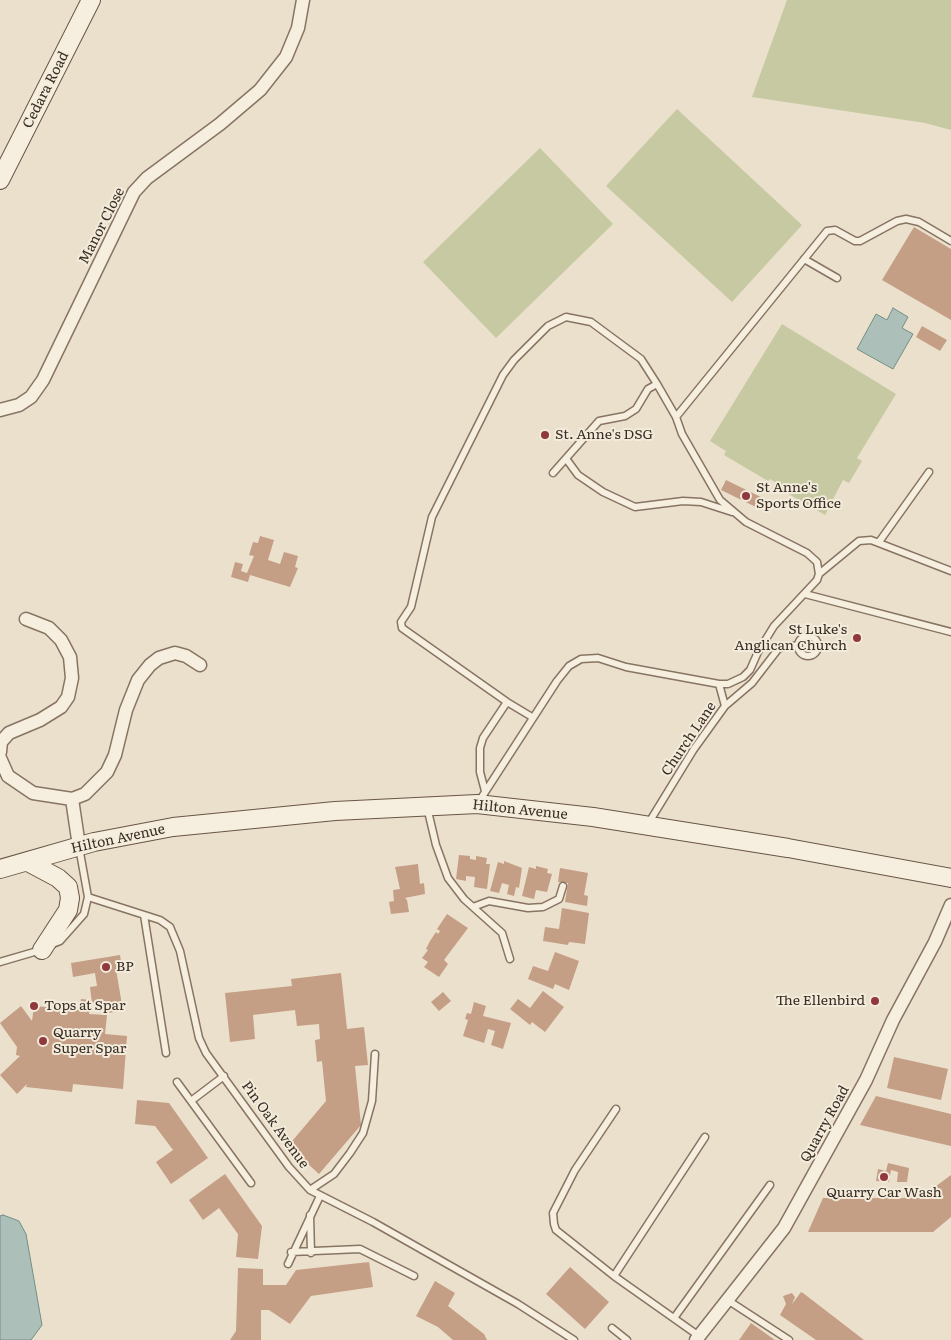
<!DOCTYPE html>
<html>
<head>
<meta charset="utf-8">
<style>
	body { margin:0 }
	canvas { display:block; background:#ebe0cc }
</style>
</head>
<body>
<canvas width="951" height="1340"></canvas>
<script>
const ctx = document.querySelector('canvas').getContext('2d');
ctx.lineJoin = 'round';
function paint(path, color) { ctx.fillStyle = color; ctx.fill(path, 'evenodd'); }
const shape = rows => new Path2D(rows.map(r => 'M' + r).join(''));
function trace(path, color, width, dash) { ctx.strokeStyle = color; ctx.lineWidth = width; ctx.lineCap = dash ? 'butt' : 'round'; ctx.setLineDash(dash || []); ctx.stroke(path); }
function label(font, color, halo, rows, align = 'center') {
  ctx.font = font + ' Literata,serif'; ctx.lineWidth = 4; ctx.setLineDash([]); ctx.textBaseline = 'middle'; ctx.strokeStyle = halo; ctx.fillStyle = color; for (const [text, x, y, turn = 0] of rows) {
    ctx.save(); ctx.translate(x, y); ctx.rotate((+turn || 0) * Math.PI / 180); ctx.textAlign = isNaN(turn) ? turn : align; if (halo) ctx.strokeText(text, 0, 0); ctx.fillText(text, 0, 0); ctx.restore();
  }
}
paint(shape([
	[787,0,951,0,951,130,925,123,752,97],
	[677,109,802,225,732,302,606,186],
	[540,148,613,224,496,338,423,262],
	[782,324,896,394,857,458,862,461,849,483,843,480,825,515,780,489,782,486,770,479,768,481,724,455,726,451,710,441]
]), '#c6c9a1');
const water = shape([
	[893,308,908,317,902,328,913,334,893,369,857,349,876,314,887,320,893,308],
	[3,1215,19,1221,26,1234,42,1325,31,1340,0,1340,0,1216,3,1215]
]);
paint(water, '#acc0b9');
trace(water, '#738e86', 1);
paint(shape([
	[914,227,951,249,951,320,882,280],
	[922,326,947,340,940,351,916,337],
	[726,480,769,501,762,510,721,490],
	[260,536,274,540,268,560,280,564,284,552,298,556,295,567,298,568,290,587,250,575,248,582,231,577,235,562,243,564,241,571,247,573,254,556,249,555,253,542,258,543],
	[459,855,470,856,470,859,476,860,476,856,487,858,486,864,490,864,487,889,474,887,475,877,466,876,466,881,456,879],
	[504,861,522,868,519,888,516,887,514,896,507,894,509,885,502,883,499,893,490,891,498,862,504,864],
	[418,864,420,884,424,883,425,894,405,898,407,900,409,912,391,914,389,902,394,901,393,890,400,889,395,867],
	[536,866,548,869,547,873,552,874,547,892,536,890,534,899,522,896,529,867,536,869],
	[560,868,588,873,584,895,588,896,587,906,565,902,568,883,558,882],
	[562,908,589,913,585,944,569,942,568,945,543,941,545,927,559,929],
	[447,914,468,928,444,960,448,964,439,977,424,967,428,962,422,958,428,950,426,949,430,941,436,932,438,934,440,931,437,929],
	[555,952,579,961,569,990,555,984,553,989,528,979,533,966,548,971],
	[120,955,122,968,116,969,123,1011,107,1013,105,1001,92,1003,90,987,97,986,95,973,73,977,71,963],
	[341,973,347,1029,364,1027,368,1065,355,1066,361,1125,319,1174,288,1146,326,1101,322,1061,317,1062,315,1040,320,1039,319,1024,297,1026,295,1010,253,1015,255,1039,230,1042,225,993,292,986,291,979],
	[543,991,564,1007,545,1032,532,1022,530,1025,510,1009,518,999,530,1008],
	[443,992,451,1001,439,1011,431,1002],
	[81,999,91,1000,89,1014,107,1015,105,1034,127,1036,123,1089,73,1084,72,1092,26,1087,27,1084,17,1094,0,1075,20,1056,16,1055,17,1047,0,1023,21,1006,32,1021,34,1006,80,1010],
	[474,1002,486,1006,483,1016,511,1023,503,1049,491,1045,495,1031,488,1029,484,1043,463,1036,468,1020,465,1019,467,1013,471,1014],
	[894,1057,948,1069,941,1100,887,1088],
	[876,1096,951,1114,951,1146,860,1125],
	[137,1100,169,1103,208,1158,171,1184,156,1162,173,1150,155,1126,135,1124],
	[888,1163,909,1168,907,1182,897,1182,898,1172,891,1170,889,1182,876,1181,878,1169,886,1171],
	[225,1174,262,1226,258,1259,236,1257,238,1234,219,1208,203,1220,189,1200],
	[951,1175,951,1217,933,1232,808,1232,823,1198,920,1198],
	[369,1262,373,1287,311,1296,290,1324,269,1310,261,1310,261,1340,230,1340,236,1331,238,1268,263,1269,263,1285,286,1285,296,1270],
	[570,1267,609,1302,585,1329,546,1294],
	[435,1281,455,1293,448,1306,484,1334,487,1340,453,1340,438,1327,416,1316],
	[801,1292,803,1293,864,1340,816,1340,780,1315,786,1304,783,1296,792,1293,795,1297,792,1304],
	[751,1323,775,1340,739,1340]
]), '#c59e86');
const lane = shape([
	[804,259,837,278],
	[676,417,827,231,835,230,855,241,860,241,897,221,906,219,919,222,951,241],
	[567,460,578,475,603,492,635,507,683,501,701,502,732,512],
	[553,473,599,421,625,416,636,409,648,389,657,384,676,417,682,434,720,500,746,522,807,553,817,562,819,574,817,580,774,626,758,652,750,670,743,677,728,684,719,684,725,706],
	[879,542,929,472],
	[819,574,859,541,871,540,951,571],
	[805,594,951,632],
	'798 646a10 10 0 1 1 20 0a10 10 0 1 1-20 0Z',
	[532,717,507,702,402,628,401,622,411,607,432,517,503,375,514,360,548,326,566,317,591,322,641,359,657,384],
	[485,791,480,772,480,748,483,738,507,702],
	[478,803,557,681,569,666,581,659,598,658,626,667,719,684],
	[427,807,436,845,448,878,464,899,502,933,510,959],
	[648,824,694,749,725,706,752,683,779,648,799,645],
	[88,897,160,920,170,927,180,951,199,1038,206,1053,289,1167,310,1190,373,1222,518,1304,574,1340],
	[473,907,489,901,528,908,543,907,559,899,563,886],
	[144,915,166,1053],
	[50,945,60,941,84,914,88,897,79,847],
	[0,962,41,950],
	[177,1082,251,1183],
	[191,1101,224,1076],
	[616,1109,575,1170,553,1213,554,1224,556,1230,614,1276,699,1336],
	[310,1190,334,1174,350,1153,363,1133,372,1101,375,1054],
	[310,1215,311,1253],
	[291,1252,360,1249,414,1276],
	[288,1264,320,1196],
	[614,1276,705,1137],
	[729,1301,789,1340],
	[674,1318,770,1185],
	[612,1328,627,1340]
]);
const street = shape([
	[0,410,19,405,31,397,43,380,134,192,147,178,220,124,260,90,286,57,298,28,303,0],
	[0,752,1,742,9,733,40,720,61,707,68,697,72,678,70,657,61,640,49,628,26,619],
	[0,758,8,776,33,793,72,799,85,794,107,772,115,755,126,710,138,680,150,665,159,658,175,653,186,656,200,665],
	[72,799,79,846],
	[696,1340,784,1228,866,1080,893,1020,935,942,951,905]
]);
const secondary = shape([
	[0,180,91,0],
	[28,862,58,878,68,887,70,898,68,910,42,950],
	[0,869,94,842,173,827,335,811,477,804,593,817,788,848,951,878]
]);
trace(lane, '#877462', 9);
trace(street, '#877462', 15);
trace(secondary, '#695544', 20);
trace(lane, '#f6eedf', 6);
trace(street, '#f6eedf', 12);
trace(secondary, '#f6eedf', 18);
for (const [x, y, r, color] of [
	[545,435,5,"#90383c"],
	[746,496,5,"#90383c"],
	[857,638,5,"#90383c"],
	[106,967,5,"#90383c"],
	[875,1001,5,"#90383c"],
	[34,1006,5,"#90383c"],
	[43,1041,5,"#90383c"],
	[884,1177,5,"#90383c"]
]) { const dot = new Path2D(); dot.arc(x, y, r, 0, 2 * Math.PI); ctx.fillStyle = color; ctx.fill(dot); trace(dot, '#f3ebdb', 2); }
label('14px', '#392d23', '#f3ebdb', [
	["Cedara Road",46,90,-63],
	["Manor Close",102,226,-63],
	["Church Lane",689,739,-56],
	["Hilton Avenue",520,810,6],
	["Hilton Avenue",118,839,-12],
	["Quarry Road",825,1124,-61],
	["Pin Oak Avenue",275,1125,54]
]);
label('14px', '#392d23', '#f3ebdb', [
	["St. Anne's DSG",555,435],
	["St Anne's",756,488],
	["Sports Office",756,504],
	["St Luke's",847,630,"right"],
	["Anglican Church",847,646,"right"],
	["BP",116,967],
	["The Ellenbird",865,1001,"right"],
	["Tops at Spar",44,1006],
	["Quarry",53,1033],
	["Super Spar",53,1049],
	["Quarry Car Wash",884,1193,"center"]
], 'left');
</script>
</body>
</html>
